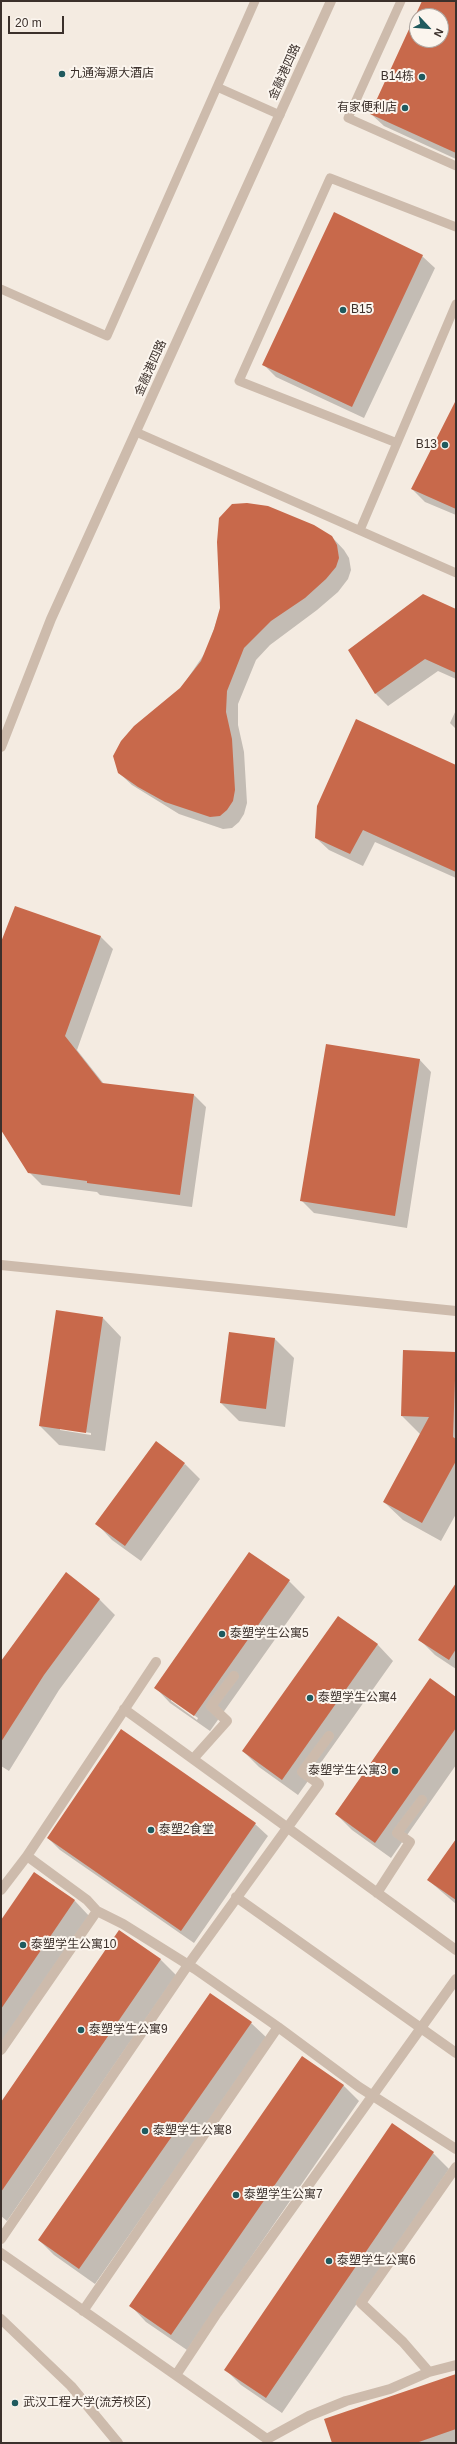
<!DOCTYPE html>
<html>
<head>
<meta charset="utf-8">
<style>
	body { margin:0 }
	#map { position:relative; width:457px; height:2444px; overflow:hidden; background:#f4ebe1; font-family:Arial,sans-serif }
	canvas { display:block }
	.frame { position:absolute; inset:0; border:2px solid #3b302b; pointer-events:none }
	.north { position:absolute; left:409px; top:8px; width:40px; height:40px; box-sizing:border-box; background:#fbf5ee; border:1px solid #aea6a0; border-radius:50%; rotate:116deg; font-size:11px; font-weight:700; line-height:16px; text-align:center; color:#3b302b }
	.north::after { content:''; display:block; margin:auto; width:14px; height:18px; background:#1f5a5e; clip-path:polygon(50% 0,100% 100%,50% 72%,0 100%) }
	.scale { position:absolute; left:8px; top:16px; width:56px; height:18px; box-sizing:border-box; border:2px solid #3b302b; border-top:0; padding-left:5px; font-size:12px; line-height:14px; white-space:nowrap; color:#3b302b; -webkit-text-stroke:3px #fbf5ee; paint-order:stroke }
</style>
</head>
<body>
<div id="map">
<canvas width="457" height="2444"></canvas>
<div class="frame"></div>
<div class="north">N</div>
<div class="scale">20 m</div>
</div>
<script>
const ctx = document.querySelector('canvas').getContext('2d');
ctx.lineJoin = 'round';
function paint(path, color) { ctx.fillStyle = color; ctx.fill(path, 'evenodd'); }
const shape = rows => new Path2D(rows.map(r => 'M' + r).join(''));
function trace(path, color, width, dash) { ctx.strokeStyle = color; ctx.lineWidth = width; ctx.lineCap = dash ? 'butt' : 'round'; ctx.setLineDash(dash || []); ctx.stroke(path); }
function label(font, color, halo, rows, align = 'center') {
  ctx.font = font + ' Arial,"Noto Sans SC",sans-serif'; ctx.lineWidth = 4; ctx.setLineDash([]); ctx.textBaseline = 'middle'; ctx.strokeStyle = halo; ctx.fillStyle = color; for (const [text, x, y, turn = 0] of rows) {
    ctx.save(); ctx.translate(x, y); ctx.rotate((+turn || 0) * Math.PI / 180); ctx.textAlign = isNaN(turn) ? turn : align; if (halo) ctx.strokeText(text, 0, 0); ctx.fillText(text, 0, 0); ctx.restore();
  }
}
paint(shape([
	[423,1,456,1,456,159,384,126,371,114],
	[417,16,441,16,441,40,417,40],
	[422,256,435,268,364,418,276,377,264,365],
	[456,402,456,515,425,502,412,489],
	[232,505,332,537,344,550,349,558,351,570,348,579,338,592,317,610,270,645,256,660,238,704,238,725,244,752,247,803,244,814,239,822,232,828,223,829,179,814,132,785,119,773,114,756,181,688,207,650,221,608,220,518],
	[456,610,456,679,438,671,388,706,376,694,349,650],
	[456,710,456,729,450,723],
	[456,767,456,878,375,842,363,866,329,850,316,838],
	[101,937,113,949,77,1050,104,1084,194,1095,206,1107,192,1207,100,1195,97,1192,42,1185,29,1172,1,1128,1,945],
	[419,1059,431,1072,407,1228,314,1213,301,1200],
	[103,1318,121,1337,105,1451,59,1445,40,1426],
	[60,1428,91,1433,91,1435,60,1430],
	[229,1333,275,1339,294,1358,285,1427,239,1421,221,1403],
	[404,1351,456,1353,456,1514,441,1541,403,1520,384,1502,421,1435,402,1416],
	[185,1464,200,1479,141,1561,112,1540,97,1524],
	[66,1574,100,1600,115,1615,59,1690,9,1771,1,1766,1,1663],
	[289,1581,305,1597,210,1731,170,1703,155,1687],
	[171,1699,198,1718,197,1720,171,1701],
	[456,1585,456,1669,435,1655,420,1640],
	[338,1617,378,1645,393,1661,298,1795,259,1767,243,1751],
	[456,1698,456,1765,391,1858,352,1830,336,1814],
	[255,1824,268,1836,194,1943,60,1850,48,1838],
	[456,1840,456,1904,428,1880],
	[34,1873,75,1901,90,1917,1,2047,1,1922],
	[160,1959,176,1975,7,2221,1,2216,1,2104],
	[251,2023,267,2038,95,2284,54,2255,39,2240],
	[343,2085,359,2101,187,2350,146,2322,131,2306],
	[433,2153,449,2169,282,2413,241,2385,226,2370],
	[456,2375,456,2443,333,2443]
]), '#0003');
paint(shape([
	[422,1,456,1,456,153,370,114],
	[417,16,441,16,441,40,417,40],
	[334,212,423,255,352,407,262,365],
	[456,400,456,509,411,489],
	[247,503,268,506,314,525,332,536,337,545,339,558,336,567,326,579,305,598,271,621,244,648,227,691,226,712,232,739,235,790,233,801,227,810,220,816,210,817,165,802,138,787,118,773,113,756,121,741,134,726,180,688,201,661,214,629,220,608,217,542,219,518,232,504],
	[423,594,456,609,456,673,425,659,375,694,348,650],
	[356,719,456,765,456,872,363,830,350,854,315,838,317,806],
	[15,906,101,936,65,1036,102,1083,194,1094,180,1195,87,1183,87,1181,28,1173,1,1130,1,942],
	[326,1044,420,1059,395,1216,300,1201],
	[56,1310,103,1317,86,1433,39,1426],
	[229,1332,275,1338,266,1409,220,1403],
	[403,1350,456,1352,453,1437,456,1439,456,1461,422,1523,383,1502,429,1417,401,1416],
	[156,1441,185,1463,125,1546,95,1524],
	[249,1552,290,1580,194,1716,154,1688],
	[66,1572,100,1599,44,1675,1,1742,1,1661],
	[456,1583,456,1649,449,1660,418,1640],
	[338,1616,378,1644,282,1780,242,1751],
	[430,1678,456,1697,456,1728,375,1843,335,1814],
	[121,1729,256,1823,181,1931,47,1838],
	[456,1839,456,1900,427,1880],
	[34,1872,75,1900,1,2009,1,1920],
	[119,1930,161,1959,1,2192,1,2102],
	[210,1993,252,2022,79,2269,38,2240],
	[302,2056,344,2085,171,2335,129,2306],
	[392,2123,434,2152,266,2398,224,2370],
	[456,2374,456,2429,416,2443,332,2443,324,2419]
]), '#c8694b');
trace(shape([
	[401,1,348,118,456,166],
	[217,87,280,115],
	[1,289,107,336,255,1],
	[136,432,456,573],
	[397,443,239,381,330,178,456,227],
	[360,530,456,304]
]), '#cdbbac', 9);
trace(shape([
	[1,1265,456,1311],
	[124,1709,456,1950],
	[193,1759,227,1721,211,1706,234,1676],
	[27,1856,87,1900,97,1911,123,1924,195,1969,278,2027,359,2087,456,2149],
	[1,1890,27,1856,156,1662],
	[377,1893,410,1842,397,1833,422,1800],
	[236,1897,456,2053],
	[1,2050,97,1911],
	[1,2239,188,1965,319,1784,302,1772,329,1736],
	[1,2253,267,2439,309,2416,346,2401,390,2389,429,2372,456,2365],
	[83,2311,278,2027],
	[1,2319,71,2386,118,2443],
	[429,2372,403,2342,361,2303,456,2167],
	[176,2375,217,2313,456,1979]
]), '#cdbbac', 10);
trace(shape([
	[1,747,51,619,331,1]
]), '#cdbbac', 10);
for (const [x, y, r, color] of [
	[62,74,4,"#1f5a5e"],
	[422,77,4,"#1f5a5e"],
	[405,108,4,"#1f5a5e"],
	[343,310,4,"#1f5a5e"],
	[445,445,4,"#1f5a5e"],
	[222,1634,4,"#1f5a5e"],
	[310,1698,4,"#1f5a5e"],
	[395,1771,4,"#1f5a5e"],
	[151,1830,4,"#1f5a5e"],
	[23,1945,4,"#1f5a5e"],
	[81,2030,4,"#1f5a5e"],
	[145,2131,4,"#1f5a5e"],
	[236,2195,4,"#1f5a5e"],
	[329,2261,4,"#1f5a5e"],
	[15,2403,4,"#1f5a5e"]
]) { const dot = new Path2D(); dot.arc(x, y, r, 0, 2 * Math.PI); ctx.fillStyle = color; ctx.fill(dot); trace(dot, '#fbf5ee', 1.5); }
label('12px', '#3b302b', '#fbf5ee', [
	["金融港四路",285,72,-66],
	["金融港四路",151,368,-66]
]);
label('12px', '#3b302b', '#fbf5ee', [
	["九通海源大酒店",70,74],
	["B14栋",414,77,"right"],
	["有家便利店",397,108,"right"],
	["B15",351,310],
	["B13",437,445,"right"],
	["泰塑学生公寓5",230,1634],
	["泰塑学生公寓4",318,1698],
	["泰塑学生公寓3",387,1771,"right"],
	["泰塑2食堂",159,1830],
	["泰塑学生公寓10",31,1945],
	["泰塑学生公寓9",89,2030],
	["泰塑学生公寓8",153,2131],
	["泰塑学生公寓7",244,2195],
	["泰塑学生公寓6",337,2261],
	["武汉工程大学(流芳校区)",23,2403]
], 'left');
</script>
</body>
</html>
